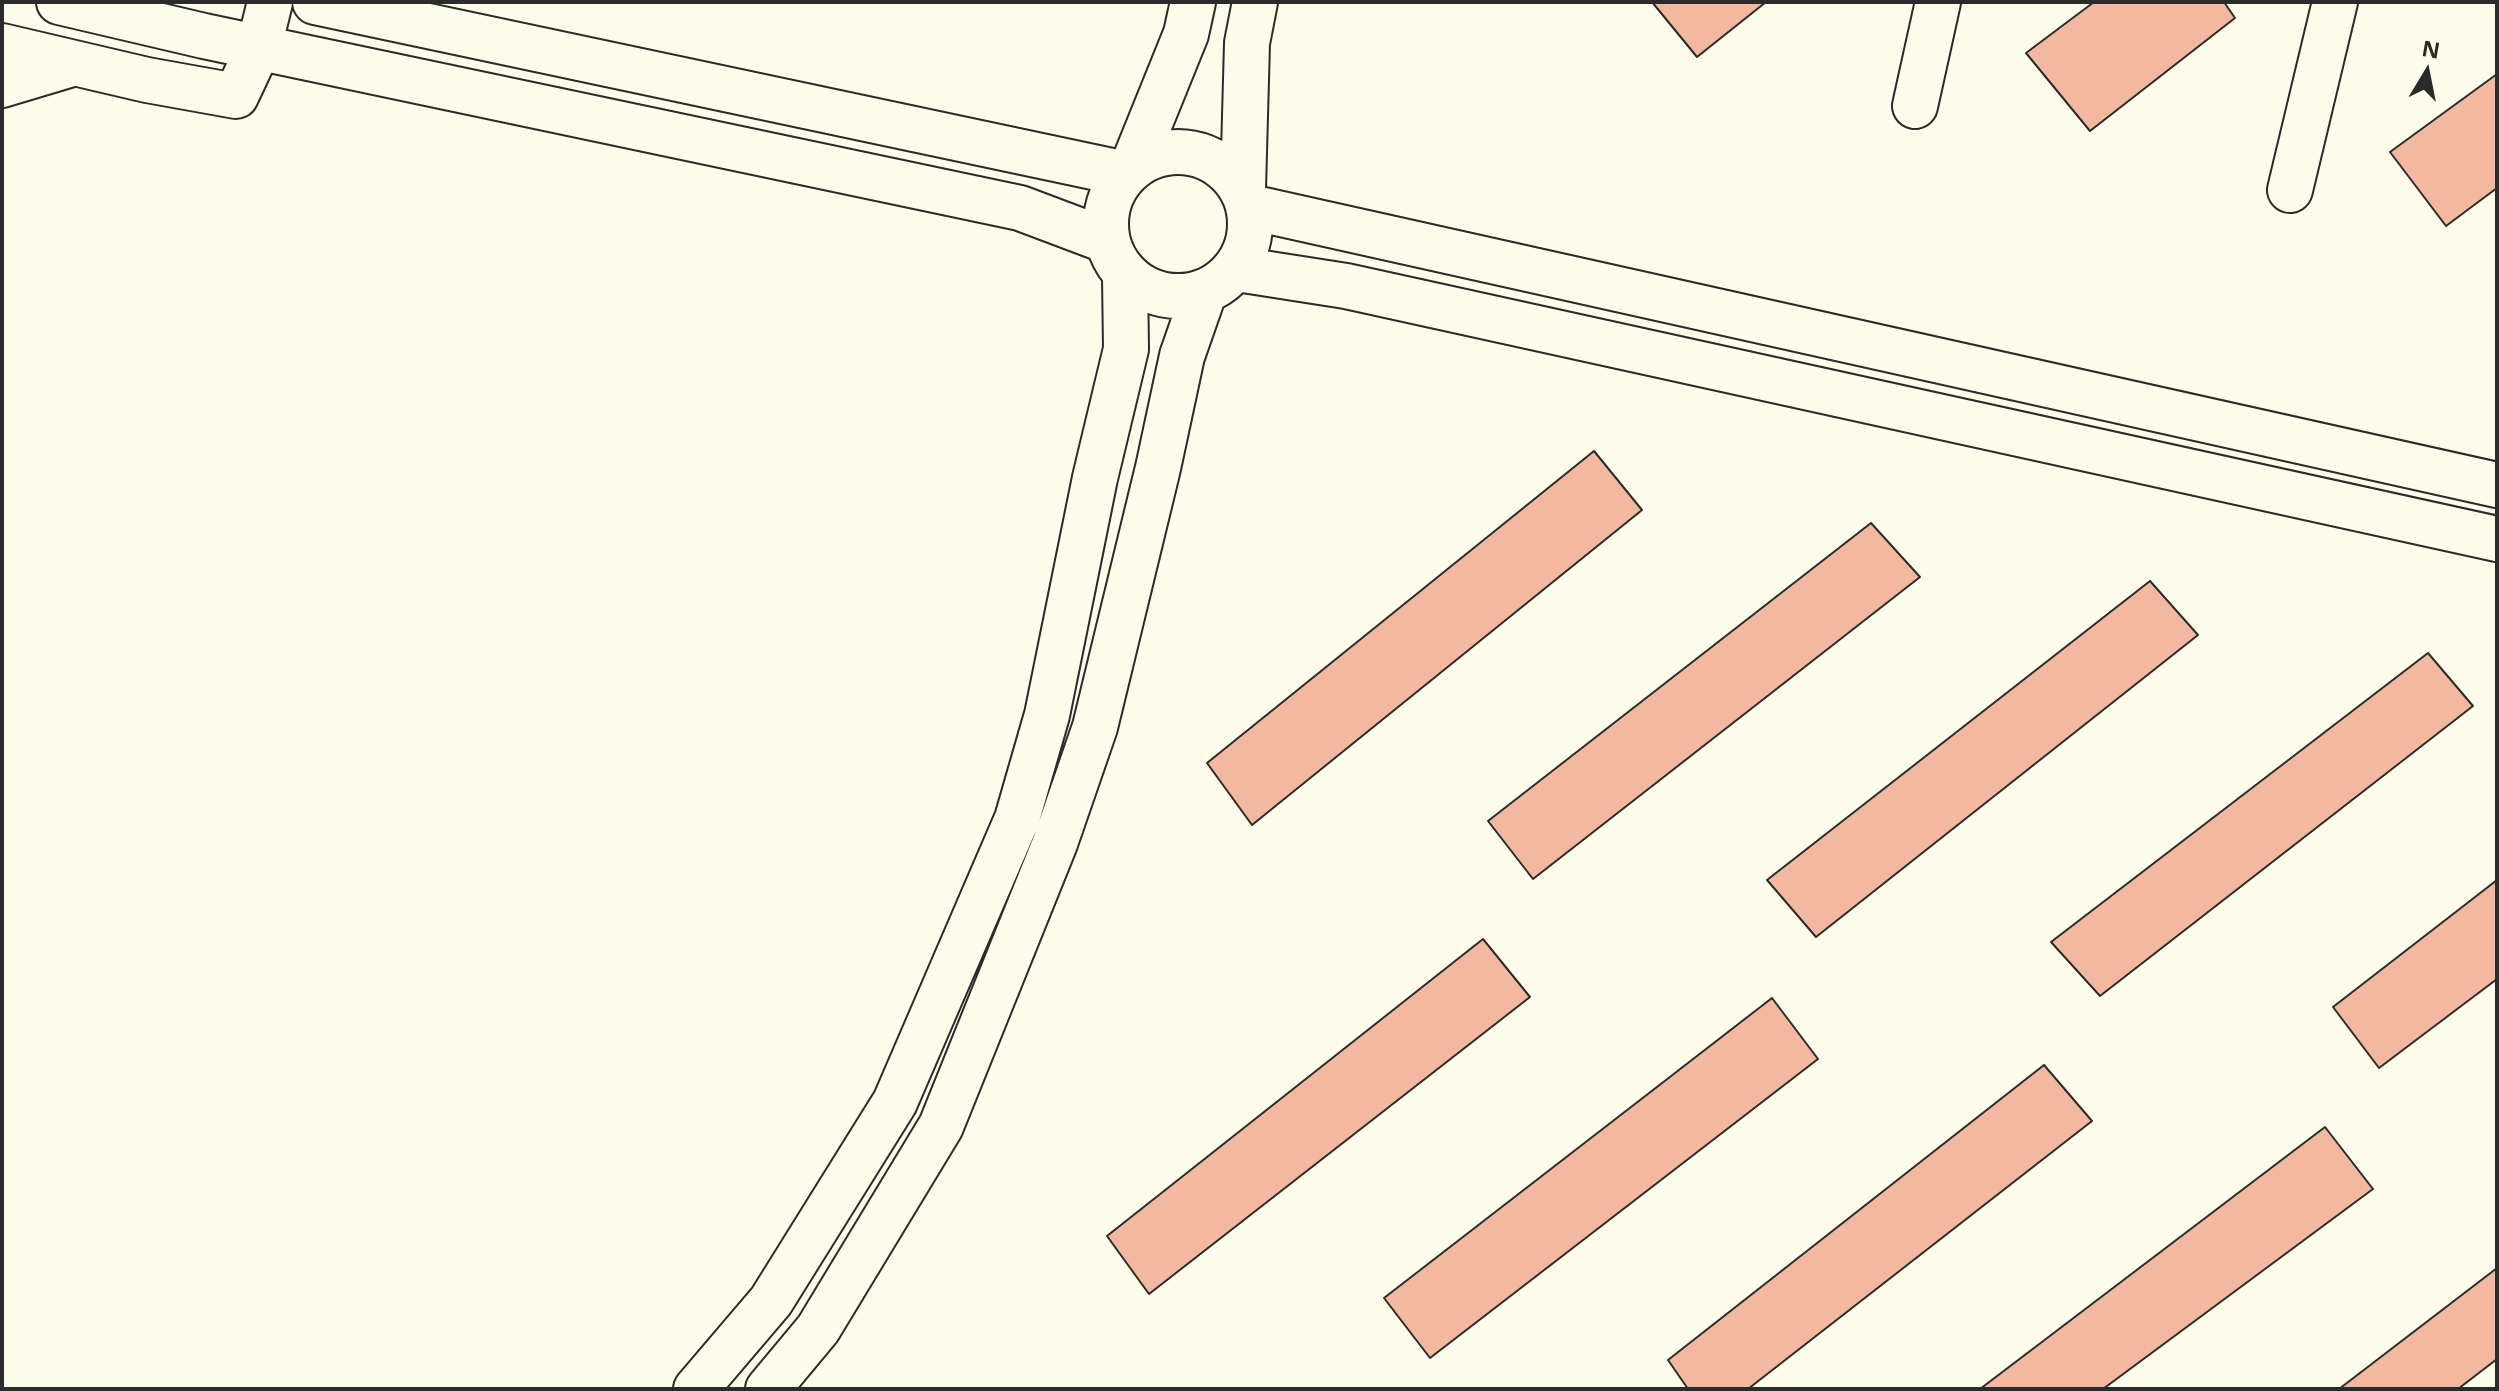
<!DOCTYPE html>
<html>
<head>
<meta charset="utf-8">
<style>
	body { margin:0 }
	#map { position:relative; width:2499px; height:1391px; overflow:hidden; background:#fdfbea; font-family:"Open Sans",sans-serif }
	canvas { display:block }
	.frame { position:absolute; inset:0; border:4px solid #2b2b2b; pointer-events:none }
	.north { position:absolute; left:2387px; top:32px; width:80px; height:80px; -webkit-text-stroke:6px #fdfbea; paint-order:stroke; rotate:10deg; font-size:22px; font-weight:700; line-height:32px; text-align:center; color:#2b2b2b }
	.north::after { content:''; display:block; margin:auto; width:28px; height:36px; background:#2b2b2b; clip-path:polygon(50% 0,100% 100%,50% 72%,0 100%) }
</style>
</head>
<body>
<div id="map">
<canvas width="2499" height="1391"></canvas>
<div class="frame"></div>
<div class="north">N</div>
</div>
<script>
const ctx = document.querySelector('canvas').getContext('2d');
ctx.lineJoin = 'round';
function paint(path, color) { ctx.fillStyle = color; ctx.fill(path, 'evenodd'); }
const shape = rows => new Path2D(rows.map(r => 'M' + r).join(''));
function trace(path, color, width, dash) { ctx.strokeStyle = color; ctx.lineWidth = width; ctx.lineCap = dash ? 'butt' : 'round'; ctx.setLineDash(dash || []); ctx.stroke(path); }
const building = shape([
	[1652,2,1766,2,1697,57,1652,2],
	[2094,2,2224,2,2235,18,2090,131,2026,53,2094,2],
	[2497,74,2497,188,2446,226,2390,152,2497,74],
	[1594,451,1642,510,1252,825,1207,763,1594,451],
	[1871,523,1920,577,1533,879,1488,821,1871,523],
	[2150,581,2198,635,1816,937,1767,880,2150,581],
	[2428,653,2473,706,2100,996,2051,942,2428,653],
	[2497,880,2497,979,2379,1068,2333,1007,2497,880],
	[1483,939,1530,997,1149,1294,1107,1236,1483,939],
	[1772,998,1818,1059,1430,1358,1384,1298,1772,998],
	[2044,1065,2092,1121,1748,1389,1688,1389,1668,1360,2044,1065],
	[2325,1127,2373,1189,2103,1389,1980,1389,2325,1127],
	[2497,1268,2497,1359,2458,1389,2339,1389,2497,1268]
]);
paint(building, '#f2b8a0');
trace(building, '#2b2b2b', 2);
const minor = shape([
	[59,2,204,36,1020,208,1105,240],
	[315,2,1126,174],
	[2,46,147,80,236,96,259,47,270,2],
	[2,85,72,64],
	[1915,106,1938,2],
	'1106 224a72 72 0 1 1 144 0a72 72 0 1 1-144 0Z',
	[1133,165,1186,34,1193,2],
	[1243,189,1247,43,1255,2],
	[2290,190,2335,2],
	[1250,207,2497,485],
	[1237,269,1346,286,2497,539],
	[696,1389,771,1301,895,1102,1017,819,1047,715,1095,478,1126,349,1125,277],
	[768,1389,818,1329,941,1126,1055,843,1095,727,1158,468,1182,356,1204,293]
]);
trace(minor, '#2b2b2b', 48);
trace(minor, '#fdfbea', 44);
</script>
</body>
</html>
